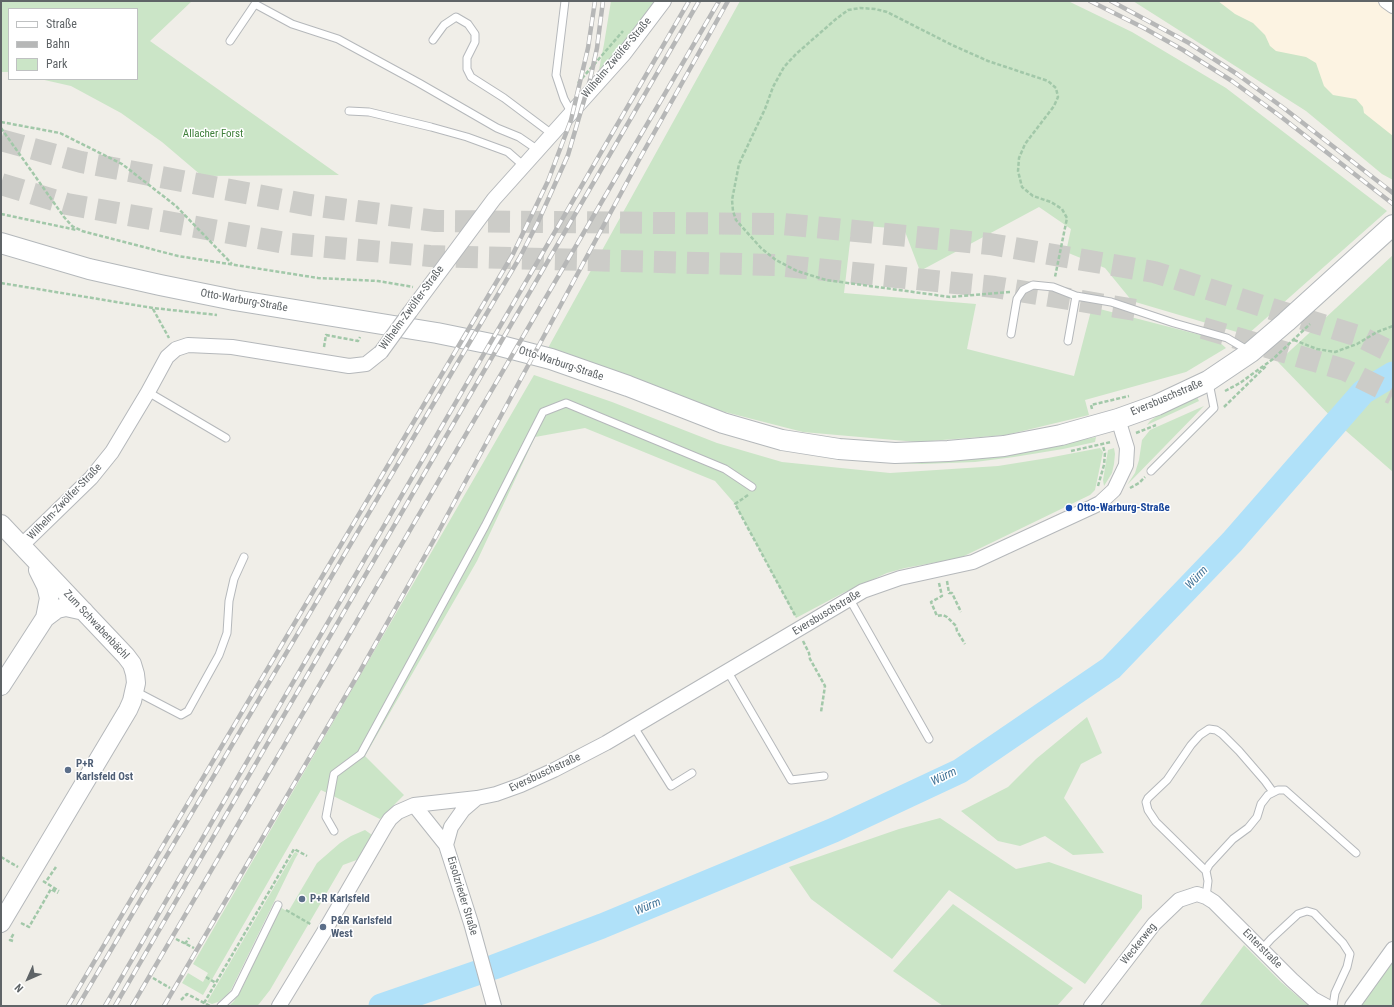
<!DOCTYPE html>
<html>
<head>
<meta charset="utf-8">
<style>
	body { margin:0 }
	#map { position:relative; width:1394px; height:1007px; overflow:hidden; background:#f0eee8; font-family:"Roboto Condensed",sans-serif }
	canvas { display:block }
	.frame { position:absolute; inset:0; border:2px solid #5f6467; pointer-events:none }
	.legend { position:absolute; left:8px; top:8px; width:130px; height:72px; box-sizing:border-box; background:#fff; border:1px solid #bfc1c2; margin:0; padding:5px 7px; list-style:none; font-size:12px; color:#5f6467 }
	.legend li { display:flex; align-items:center; gap:8px; height:20px }
	.legend b { width:20px; border:1px solid #bfc1c2 }
	.north { position:absolute; left:8px; top:959px; width:40px; height:40px; -webkit-text-stroke:3px #fff; paint-order:stroke; rotate:225deg; font-size:11px; font-weight:700; line-height:16px; text-align:center; color:#5f6467 }
	.north::after { content:''; display:block; margin:auto; width:14px; height:18px; background:#5f6467; clip-path:polygon(50% 0,100% 100%,50% 72%,0 100%) }
</style>
</head>
<body>
<div id="map">
<canvas width="1394" height="1007"></canvas>
<div class="frame"></div>
<ul class="legend">
<li><b style="height:5px;background:#fff"></b>Straße</li>
<li><b style="height:5px;background:#b6b7b7"></b>Bahn</li>
<li><b style="height:11px;background:#cbe5c7"></b>Park</li>
</ul>
<div class="north">N</div>
</div>
<script>
const ctx = document.querySelector('canvas').getContext('2d');
ctx.lineJoin = 'round';
function paint(path, color) { ctx.fillStyle = color; ctx.fill(path, 'evenodd'); }
const shape = rows => new Path2D(rows.map(r => 'M' + r).join(''));
function trace(path, color, width, dash) { ctx.strokeStyle = color; ctx.lineWidth = width; ctx.lineCap = dash ? 'butt' : 'round'; ctx.setLineDash(dash || []); ctx.stroke(path); }
function label(font, color, halo, rows, align = 'center') {
  ctx.font = font + ' "Roboto Condensed",sans-serif'; ctx.lineWidth = 3; ctx.setLineDash([]); ctx.textBaseline = 'middle'; ctx.strokeStyle = halo; ctx.fillStyle = color; for (const [text, x, y, turn = 0] of rows) {
    ctx.save(); ctx.translate(x, y); ctx.rotate((+turn || 0) * Math.PI / 180); ctx.textAlign = isNaN(turn) ? turn : align; if (halo) ctx.strokeText(text, 0, 0); ctx.fillText(text, 0, 0); ctx.restore();
  }
}
paint(shape([
	[1195,1,1393,1,1393,162]
]), '#fcf3e2');
paint(shape([
	[1,1,192,1,150,41,339,175,202,176,162,142,121,113,71,86,40,79,137,79,137,9,9,9,9,72,1,72],
	[611,1,671,1,594,96,604,44],
	[740,1,1068,1,1132,32,1226,88,1387,211,1247,335,1132,301,1105,268,1066,252,1071,229,1039,207,920,271,904,229,852,225,844,293,976,304,967,349,1074,376,1092,307,1216,339,1226,348,1186,372,1085,400,1089,415,1006,435,917,442,803,432,721,411,548,348],
	[1133,1,1218,1,1235,14,1253,23,1265,35,1270,46,1276,51,1306,57,1316,63,1324,86,1333,95,1356,99,1363,107,1364,113,1393,136,1393,180,1382,174,1306,111],
	[1393,255,1393,472,1338,424,1278,362],
	[534,375,612,402,717,443,782,462,890,473,998,466,1048,458,1100,448,1103,452,1095,490,1090,495,960,558,905,568,887,573,843,593,796,618,735,504,715,481,585,428,535,437,477,561,365,756,404,795,380,819,321,790,203,995,182,983,188,973,203,982,208,973,193,964],
	[1197,397,1199,401,1147,425,1150,421,1157,416],
	[1204,406,1202,408,1127,485,1135,473,1139,460,1142,440,1150,430],
	[1096,437,1095,442,1063,449,1014,457,975,462,922,464,894,463,894,460,1056,445],
	[1114,448,1115,454,1114,464,1112,473,1104,486,1103,480,1108,450],
	[1087,717,1102,753,1081,764,1064,798,1104,853,1073,855,1045,836,1020,846,998,841,961,811,1008,787,1036,759],
	[940,818,1016,869,1049,862,1142,895,1142,908,1085,984,949,890,892,959,811,899,789,867,899,829],
	[365,830,372,835,362,858,343,865,270,990,259,1004,257,1006,229,1006,234,1001,242,988,280,907,288,912,317,863,340,843,351,836],
	[296,852,298,854,295,859,231,990,226,996,218,1002,212,1004,207,1002,294,853],
	[953,904,1073,988,1057,1006,943,1006,893,971],
	[1244,945,1281,982,1309,1006,1199,1006],
	[1393,959,1393,1006,1361,1006,1365,997]
]), '#cbe5c7');
trace(shape([
	[381,1006,494,967,602,926,834,830,960,771,1111,668,1232,542,1363,392,1393,374]
]), '#b0e1f9', 25);
trace(shape([
	[1,140,81,162,310,205,436,221,783,224,990,244,1154,272,1361,337,1393,353],
	[1,184,67,204,291,244,430,256,776,265,995,287,1142,311],
	[1203,328,1345,370,1393,394]
]), '#ccccc8', 22, [22, 11]);
const service = shape([
	[565,1,556,75,564,99,571,112],
	[433,40,444,25,456,17,468,24,475,34,475,42,467,58,467,69,471,77,504,98,552,134],
	[230,41,255,4,292,24,338,39,419,83,497,128,519,137,538,150],
	[349,111,369,112,431,127,467,137,508,152,524,166],
	[1011,334,1017,299,1023,290,1033,285,1053,287,1076,296,1111,302,1174,323,1227,338,1249,351],
	[1068,341,1076,296],
	[148,392,226,438],
	[1151,471,1214,408,1209,383],
	[849,598,929,739],
	[728,672,791,780,824,776],
	[135,691,181,715,188,711,219,655,227,633,229,601,234,579,244,557],
	[634,727,671,786,692,773],
	[334,831,326,817,334,774,361,754,485,526,543,412,566,403,725,469,752,487],
	[1206,871,1156,822,1148,810,1146,802,1148,798,1167,780,1191,745,1200,735,1209,729,1216,730,1222,734,1239,751,1265,781,1273,792],
	[1206,897,1208,881,1206,871,1209,865,1233,839,1248,828,1257,817,1261,804,1268,795,1278,790,1285,790,1356,853],
	[1262,949,1271,939,1298,914,1307,911,1314,913,1343,943,1350,954,1347,967,1335,993,1333,1006],
	[221,1006,235,993,278,905]
]);
const minor = shape([
	[1386,1,1393,6],
	[410,312,494,199,624,54,664,1],
	[21,546,91,478,112,452,148,392,167,357,176,349,188,345,232,347,349,366,366,364,381,352],
	[414,805,446,845,471,923,494,1006],
	[446,845,451,827,463,810,477,798],
	[279,1006,324,932,386,825,390,819,398,812,414,805,477,798,496,794,521,785,554,770,606,743,863,591,900,578,973,562,1092,507,1100,503,1114,490,1126,465,1127,448,1118,419],
	[1091,1006,1154,924,1179,900,1197,894,1206,897,1214,902,1292,980,1313,999,1326,1006],
	[1352,1006,1393,949]
]);
const tertiary = shape([
	[1,524,126,656,132,664,135,674,136,683,132,701,128,710,1,923],
	[38,570,46,586,49,598,45,618],
	[1,686,45,618,57,609,66,607,84,611]
]);
const secondary = shape([
	[1,243,89,269,160,285,234,300,437,333,501,346,551,359,628,386,723,423,782,440,839,449,895,453,948,451,1004,446,1061,435,1118,419,1157,405,1208,381,1251,352,1286,322,1393,225]
]);
trace(service, '#b5b8bb', 9);
trace(minor, '#b5b8bb', 16);
trace(tertiary, '#b5b8bb', 20);
trace(secondary, '#b4b8bb', 22);
trace(shape([
	[578,83,623,31],
	[1,122,60,133,122,164,176,206,232,264],
	[1,128,64,217,72,226,82,231,178,256,318,278,378,281,413,287],
	[1,214,77,230],
	[1,283,153,308,217,315],
	[1010,292,950,297,826,280,797,271,776,260,761,248,736,220,733,211,732,200,739,164,765,109,773,87,784,67,796,54,836,19,848,10,860,8,875,9,887,12,952,45,988,61,1048,81,1056,88,1058,97,1054,106,1025,144,1019,158,1018,171,1022,187,1033,196,1051,202,1062,209,1067,218,1055,277],
	[153,309,169,338],
	[1294,340,1317,349,1335,352,1357,344,1377,332,1393,326],
	[324,347,326,335,358,341,360,337],
	[1225,391,1240,383,1273,359,1310,324],
	[1224,407,1266,366],
	[1092,409,1091,405,1129,396],
	[1136,433,1156,425],
	[1071,451,1111,442],
	[1098,486,1104,465,1105,453,1102,443],
	[1130,488,1139,483,1145,477],
	[748,495,735,504,796,617],
	[947,581,949,593,952,593,961,612],
	[939,583,942,596,931,602,937,616,943,615,947,617,956,626,957,631,965,644],
	[803,641,809,653,810,659,825,686,821,712],
	[1,857,18,867],
	[47,880,56,867],
	[43,881,59,891],
	[286,910,312,925],
	[21,923,29,927,51,889,58,893],
	[176,939,194,948],
	[13,941,10,940,14,933],
	[185,944,189,938],
	[206,977,216,983],
	[153,978,170,988],
	[181,1000,187,994,210,1006],
	[204,1003,294,849,307,856]
]), '#a2c8a9', 2.5, [4, 2]);
trace(service, '#fff', 7);
trace(minor, '#fff', 14);
trace(tertiary, '#fff', 18);
trace(secondary, '#fff', 20);
const rail = shape([
	[1090,1,1144,28,1183,50,1232,81,1280,116,1393,204],
	[1111,1,1189,43,1237,74,1285,109,1393,193],
	[68,1006,513,254,548,181,571,120,588,48,595,1],
	[78,1006,520,257,538,222,568,155,590,80,597,48,603,1],
	[105,1006,689,1],
	[115,1006,699,1],
	[132,1006,719,1],
	[164,1006,359,673,435,538,640,158,728,1]
]);
trace(rail, '#b6b7b7', 4.5);
trace(rail, '#fff', 3, [9]);
const minorBridge = shape([
	[381,352,410,312]
]);
trace(minorBridge, '#b5b8bb', 16, []);
trace(minorBridge, '#fff', 14);
for (const [x, y, r, color] of [
	[1069,508,4,"#1a4fb4"],
	[68,770,4,"#5c6f8a"],
	[302,899,4,"#5c6f8a"],
	[323,927,4,"#5c6f8a"]
]) { const dot = new Path2D(); dot.arc(x, y, r, 0, 2 * Math.PI); ctx.fillStyle = color; ctx.fill(dot); trace(dot, '#fff', 1.5); }
label('11px', '#5f6467', '#fff', [
	["Wilhelm-Zwölfer-Straße",617,58,-50],
	["Otto-Warburg-Straße",244,301,10],
	["Wilhelm-Zwölfer-Straße",412,308,-54],
	["Otto-Warburg-Straße",561,364,18],
	["Eversbuschstraße",1167,398,-23],
	["Wilhelm-Zwölfer-Straße",65,502,-46],
	["Eversbuschstraße",827,613,-31],
	["Zum Schwabenbächl",96,625,47],
	["Eversbuschstraße",545,773,-25],
	["Eisolzrieder Straße",462,896,73],
	["Weckerweg",1139,944,-51],
	["Enterstraße",1262,949,45]
]);
label('11px', '#40813c', '#fff', [
	["Allacher Forst",213,134]
]);
label('bold 11px', '#164399', '#fff', [
	["Otto-Warburg-Straße",1077,508]
], 'left');
label('bold 11px', '#4e5e75', '#fff', [
	["P+R",76,764],
	["Karlsfeld Ost",76,777],
	["P+R Karlsfeld",310,899],
	["P&R Karlsfeld",331,921],
	["West",331,934]
], 'left');
label('italic 12px', '#46779a', '#fff', [
	["Würm",1197,578,-46],
	["Würm",944,777,-26],
	["Würm",648,907,-23]
]);
</script>
</body>
</html>
